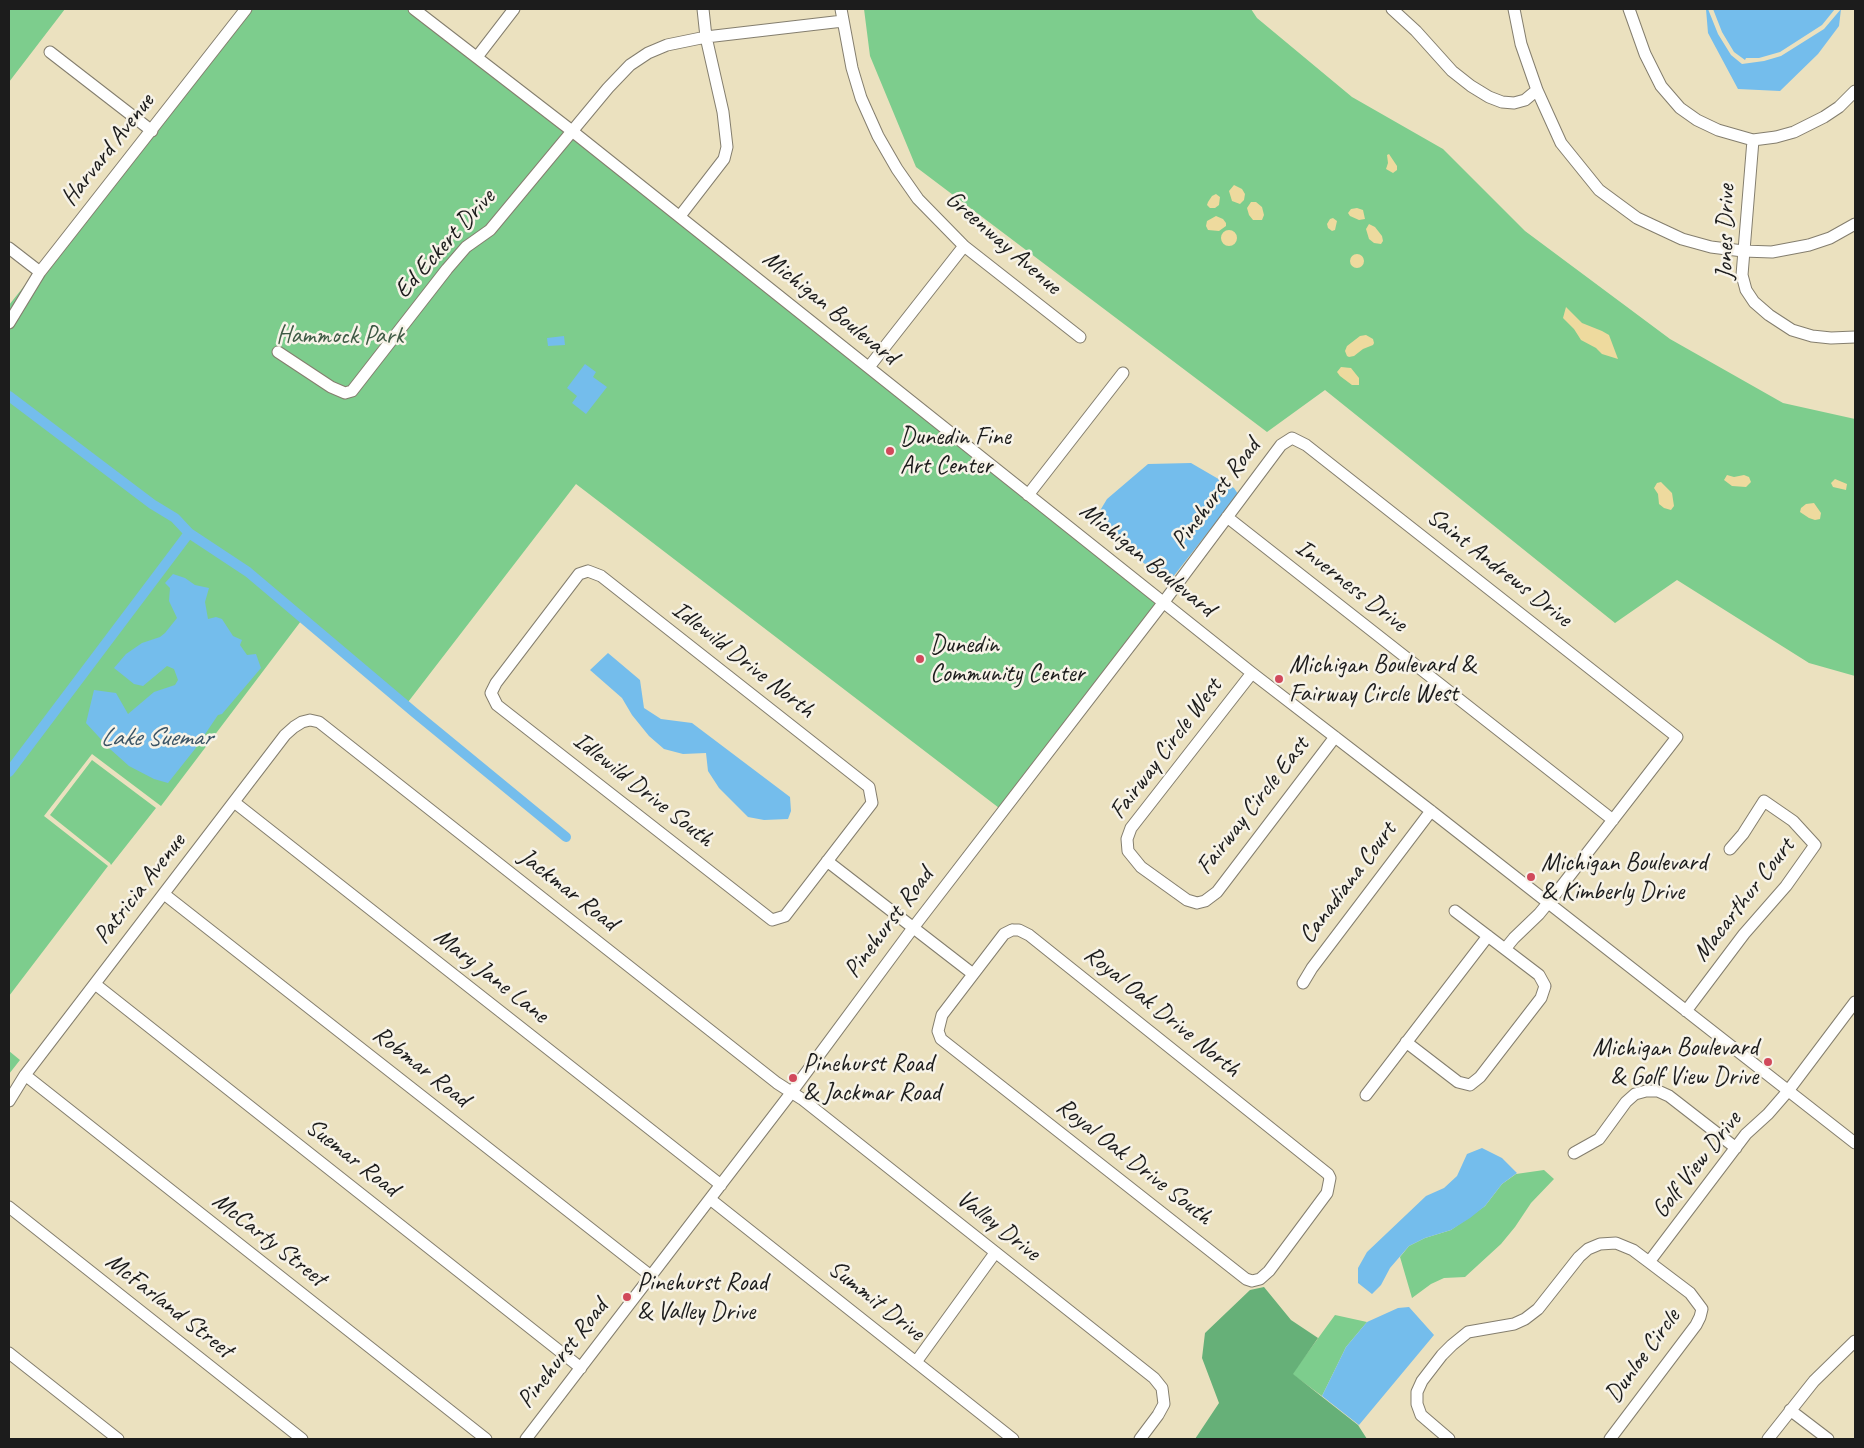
<!DOCTYPE html>
<html>
<head>
<meta charset="utf-8">
<style>
	body { margin:0 }
	#map { position:relative; width:1864px; height:1448px; overflow:hidden; background:#ebe1bf; font-family:Caveat,sans-serif }
	canvas { display:block }
	.frame { position:absolute; inset:0; border:10px solid #1c1c1c; pointer-events:none }
</style>
</head>
<body>
<div id="map">
<canvas width="1864" height="1448"></canvas>
<div class="frame"></div>
</div>
<script>
const ctx = document.querySelector('canvas').getContext('2d');
ctx.lineJoin = 'round';
function paint(path, color) { ctx.fillStyle = color; ctx.fill(path, 'evenodd'); }
const shape = rows => new Path2D(rows.map(r => 'M' + r).join(''));
function trace(path, color, width, dash) { ctx.strokeStyle = color; ctx.lineWidth = width; ctx.lineCap = dash ? 'butt' : 'round'; ctx.setLineDash(dash || []); ctx.stroke(path); }
function label(font, color, halo, rows, align = 'center') {
  ctx.font = font + ' Caveat,sans-serif'; ctx.lineWidth = 5; ctx.setLineDash([]); ctx.textBaseline = 'middle'; ctx.strokeStyle = halo; ctx.fillStyle = color; for (const [text, x, y, turn = 0] of rows) {
    ctx.save(); ctx.translate(x, y); ctx.rotate((+turn || 0) * Math.PI / 180); ctx.textAlign = isNaN(turn) ? turn : align; if (halo) ctx.strokeText(text, 0, 0); ctx.fillText(text, 0, 0); ctx.restore();
  }
}
paint(shape([
	[9,9,65,9,9,82],
	[246,9,413,9,1163,603,1003,811,576,484,405,706,301,621,161,806,92,754,44,816,108,866,9,996,9,305],
	[864,9,1251,9,1257,18,1352,97,1443,149,1525,231,1670,339,1783,403,1855,419,1855,676,1809,663,1677,580,1615,623,1325,390,1267,432,916,167,870,56],
	[92,760,156,808,111,865,110,863,50,815],
	[9,1051,20,1060,9,1074],
	[1544,1170,1554,1179,1531,1203,1515,1227,1501,1244,1465,1277,1444,1278,1431,1284,1412,1298,1400,1257,1409,1246,1425,1238,1451,1230,1485,1206,1502,1184,1516,1174],
	[1335,1315,1367,1322,1346,1347,1322,1396,1292,1374]
]), '#7dcd8d');
paint(shape([
	[1264,1287,1291,1320,1318,1338,1293,1374,1358,1425,1367,1439,1195,1439,1219,1403,1202,1358,1205,1333,1250,1290]
]), '#66b078');
paint(shape([
	[1389,154,1397,166,1397,170,1393,173,1386,169,1388,163,1387,155],
	[1234,185,1242,189,1245,194,1244,200,1240,204,1232,201,1229,191],
	[1216,194,1220,197,1219,205,1215,208,1210,208,1207,205,1208,202,1212,196],
	[1251,202,1256,202,1262,207,1264,215,1262,220,1253,220,1249,215,1247,208],
	[1351,209,1357,208,1363,210,1365,219,1359,220,1350,216,1348,213],
	[1216,216,1223,219,1226,223,1226,226,1219,231,1208,230,1206,226,1207,221],
	[1333,218,1337,221,1335,230,1332,231,1328,228,1327,224,1330,219],
	[1369,224,1375,227,1382,236,1383,241,1381,244,1374,243,1369,239,1366,229],
	'1221 238a8 8 0 1 1 16 0a8 8 0 1 1-16 0Z',
	'1350 261a7 7 0 1 1 14 0a7 7 0 1 1-14 0Z',
	[1566,307,1582,323,1602,331,1609,335,1618,359,1602,354,1596,348,1581,340,1574,329,1563,318],
	[1366,335,1373,339,1374,343,1373,345,1363,349,1354,356,1349,357,1347,356,1345,351,1347,346,1360,336],
	[1341,367,1351,368,1359,378,1359,385,1352,385,1340,376,1337,372],
	[1727,475,1734,477,1744,475,1749,477,1751,482,1746,487,1732,486,1724,480],
	[1835,479,1847,484,1846,490,1833,487,1831,483],
	[1661,482,1672,493,1674,506,1671,510,1664,508,1659,504,1658,494,1654,488,1657,483],
	[1814,503,1821,513,1820,519,1815,520,1809,518,1800,512,1801,508,1806,504]
]), '#eeda9e');
paint(shape([
	[1706,9,1708,9,1718,34,1731,55,1742,64,1764,61,1781,56,1824,29,1841,9,1839,26,1818,54,1780,91,1738,89,1708,33],
	[1713,9,1835,9,1822,25,1780,52,1759,58,1746,58,1745,60,1734,52,1722,32],
	[564,336,565,345,548,346,547,338],
	[585,364,596,372,593,377,607,387,586,414,572,403,577,396,567,388],
	[1191,463,1234,488,1238,494,1169,582,1092,524,1107,499,1148,464],
	[173,574,185,578,195,585,209,588,205,602,208,619,216,617,222,619,233,636,242,640,240,645,247,655,256,654,261,668,222,714,218,715,195,749,168,783,154,779,129,766,110,749,86,723,94,690,116,693,128,714,154,692,175,685,178,680,174,669,167,666,143,686,134,684,114,668,126,654,142,643,160,637,165,633,177,618,169,601,170,588,165,583],
	[608,653,640,680,644,708,661,719,692,723,790,797,791,811,788,819,764,820,748,817,719,788,708,771,706,753,683,754,664,749,649,736,632,715,622,698,590,670],
	[1482,1148,1502,1158,1517,1173,1502,1184,1485,1206,1470,1218,1451,1230,1425,1238,1409,1246,1390,1268,1381,1285,1372,1294,1358,1283,1358,1268,1367,1252,1426,1196,1444,1188,1457,1176,1467,1154],
	[1409,1307,1434,1335,1359,1425,1322,1396,1346,1347,1367,1322,1398,1308]
]), '#74bdec');
trace(shape([
	[9,396,152,504,175,518,189,533,248,572,415,713,566,837],
	[9,772,189,533]
]), '#74bdec', 10);
const minor = shape([
	[414,9,572,131,1252,673,1431,811,1855,1143],
	[841,9,852,68,861,98,878,136,897,169,918,199,964,246,1080,337],
	[1392,9,1416,31,1452,71,1471,86,1489,97,1502,102,1514,103,1525,100,1537,90],
	[1514,9,1521,44,1537,90,1561,143,1599,190,1637,218,1682,239,1711,247,1743,251,1772,252,1809,245,1830,238,1855,224],
	[1629,9,1645,54,1661,86,1680,108,1697,120,1718,130,1753,140,1776,137,1794,132,1824,117,1839,107,1855,91],
	[50,52,152,131],
	[477,57,514,9],
	[1753,140,1742,275,1746,290,1754,302,1769,315,1792,330,1812,336,1831,338,1855,337],
	[680,216,724,159,727,147,723,112,706,37,703,9],
	[9,248,40,272],
	[9,323,40,272,246,9],
	[278,352,331,387,345,393,352,391,447,269,466,247,490,230,608,88,630,65,648,53,667,45,706,37,843,21],
	[869,367,964,246],
	[1028,495,1123,373],
	[1227,517,1613,820],
	[588,571,601,576,869,787,872,803,785,916,772,920,497,705,491,693,496,683,579,574,588,571],
	[1252,673,1131,828,1127,839,1128,851,1141,867,1187,900,1197,903,1205,901,1217,892,1335,737],
	[234,802,721,1185],
	[827,861,973,974],
	[164,894,651,1276],
	[1012,930,1019,930,1029,935,1328,1174,1330,1178,1327,1193,1269,1271,1260,1279,1252,1281,1246,1279,941,1039,938,1031,942,1015,1004,934,1012,930],
	[1303,983,1312,968,1431,811],
	[95,984,581,1368],
	[1686,1011,1744,934,1786,886,1815,845,1793,821,1764,801,1743,834,1730,849],
	[1406,1042,1458,1082,1470,1085,1480,1077,1541,998,1545,986,1539,975,1455,911],
	[25,1075,486,1439],
	[1366,1095,1488,936],
	[9,1101,25,1075,285,735,294,727,302,722,310,720,319,722,777,1083,802,1099,1154,1378,1162,1388,1164,1404,1158,1415,1140,1439],
	[1574,1153,1599,1139,1626,1102,1635,1094,1646,1091,1658,1091,1669,1096,1736,1148],
	[710,1199,1013,1439],
	[9,1207,302,1439],
	[1649,1262,1746,1134,1768,1114,1788,1091,1855,1002],
	[9,1353,118,1439],
	[916,1362,995,1253],
	[1790,1410,1828,1439],
	[526,1439,791,1093,913,928,1163,603,1281,445,1292,438,1306,445,1677,737,1557,892,1539,914,1514,938,1505,949],
	[1449,1439,1421,1415,1417,1404,1417,1392,1422,1381,1442,1355,1452,1345,1468,1332,1514,1324,1525,1319,1538,1309,1579,1257,1588,1249,1600,1244,1616,1243,1633,1250,1649,1262,1690,1293,1702,1309,1700,1317,1696,1325,1610,1439],
	[1768,1439,1814,1381,1855,1341]
]);
trace(minor, '#847e6e', 13);
trace(minor, '#fff', 11);
for (const [x, y, r, color] of [
	[890,451,5,"#d1495b"],
	[920,659,5,"#d1495b"],
	[1279,679,5,"#d1495b"],
	[1531,877,5,"#d1495b"],
	[1768,1062,5,"#d1495b"],
	[793,1078,5,"#d1495b"],
	[627,1297,5,"#d1495b"]
]) { const dot = new Path2D(); dot.arc(x, y, r, 0, 2 * Math.PI); ctx.fillStyle = color; ctx.fill(dot); trace(dot, '#f7f3e8', 2); }
label('25px', '#1c1c1c', '#f7f3e8', [
	["Harvard Avenue",108,150,-52],
	["Jones Drive",1726,232,-89],
	["Greenway Avenue",1003,243,41],
	["Ed Eckert Drive",445,244,-48],
	["Michigan Boulevard",830,308,39],
	["Pinehurst Road",1216,494,-53],
	["Michigan Boulevard",1147,560,39],
	["Saint Andrews Drive",1499,568,38],
	["Inverness Drive",1351,586,38],
	["Idlewild Drive North",743,660,38],
	["Fairway Circle West",1166,749,-53],
	["Idlewild Drive South",643,790,38],
	["Fairway Circle East",1253,806,-52],
	["Canadiana Court",1348,883,-53],
	["Patricia Avenue",140,889,-52],
	["Jackmar Road",568,890,38],
	["Macarthur Court",1744,900,-52],
	["Pinehurst Road",889,923,-53],
	["Mary Jane Lane",491,976,38],
	["Royal Oak Drive North",1162,1012,39],
	["Robmar Road",421,1067,38],
	["Suemar Road",352,1158,38],
	["Royal Oak Drive South",1134,1162,38],
	["Golf View Drive",1697,1165,-52],
	["Valley Drive",998,1226,38],
	["McCarty Street",269,1240,38],
	["Summit Drive",876,1301,38],
	["McFarland Street",169,1306,38],
	["Pinehurst Road",563,1354,-52],
	["Dunloe Circle",1643,1356,-54]
]);
label('25px', '#3e5a44', '#f7f3e8', [
	["Hammock Park",340,336]
]);
label('25px', '#1c1c1c', '#f7f3e8', [
	["Dunedin Fine",900,437],
	["Art Center",900,466],
	["Dunedin",930,645],
	["Community Center",930,674],
	["Michigan Boulevard &",1289,665],
	["Fairway Circle West",1289,694],
	["Michigan Boulevard",1541,863],
	["& Kimberly Drive",1541,892],
	["Michigan Boulevard",1758,1048,"right"],
	["& Golf View Drive",1758,1077,"right"],
	["Pinehurst Road",803,1064],
	["& Jackmar Road",803,1093],
	["Pinehurst Road",637,1283],
	["& Valley Drive",637,1312]
], 'left');
label('italic 26px', '#3b5465', '#f7f3e8', [
	["Lake Suemar",156,738]
]);
</script>
</body>
</html>
